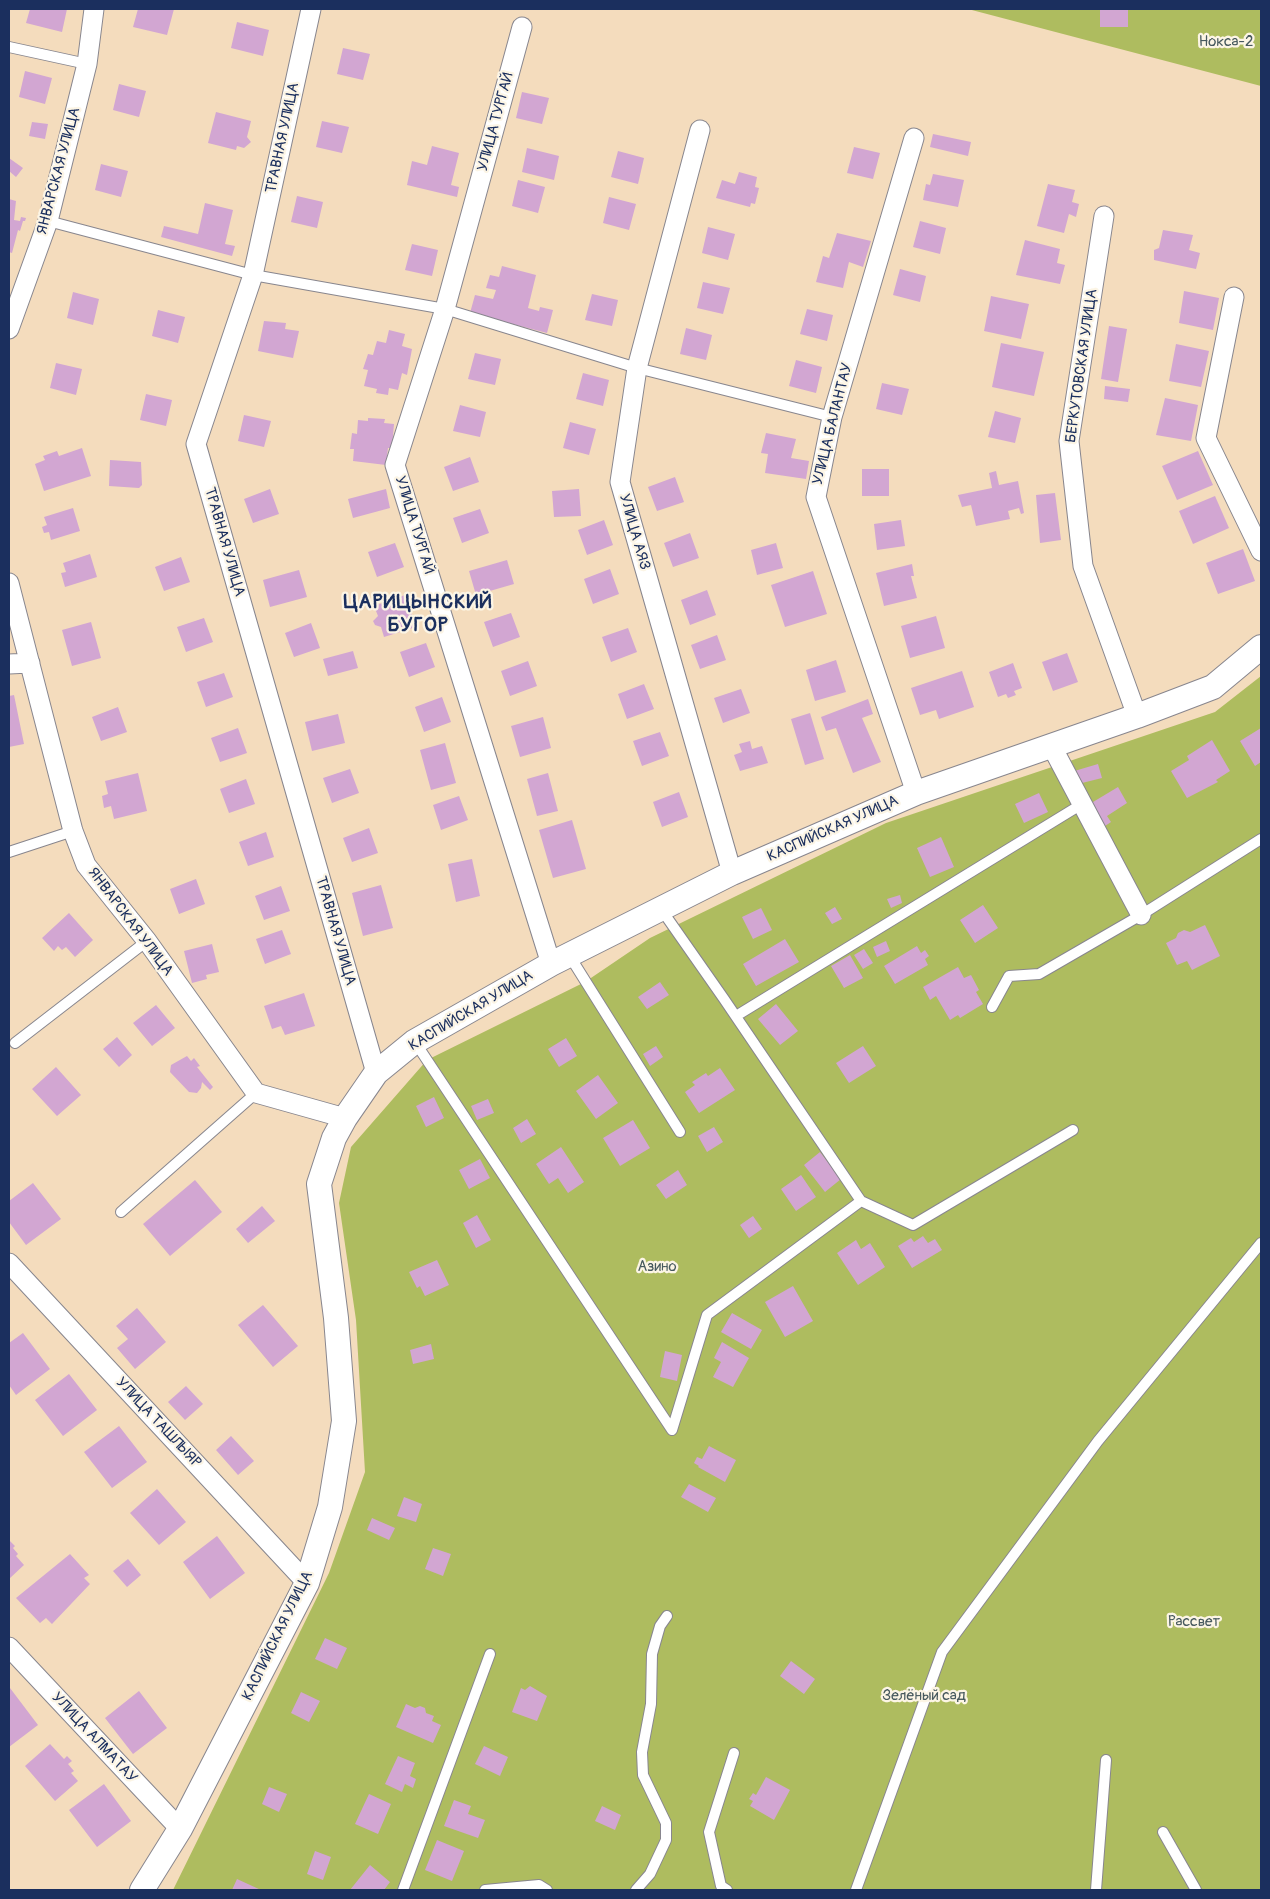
<!DOCTYPE html>
<html>
<head>
<meta charset="utf-8">
<style>
	body { margin:0 }
	#map { position:relative; width:1270px; height:1899px; overflow:hidden; background:#f4dcbd; font-family:Pangolin,sans-serif }
	canvas { display:block }
	.frame { position:absolute; inset:0; border:10px solid #1b2f5e; pointer-events:none }
</style>
</head>
<body>
<div id="map">
<canvas width="1270" height="1899"></canvas>
<div class="frame"></div>
</div>
<script>
const ctx = document.querySelector('canvas').getContext('2d');
ctx.lineJoin = 'round';
function paint(path, color) { ctx.fillStyle = color; ctx.fill(path, 'evenodd'); }
const shape = rows => new Path2D(rows.map(r => 'M' + r).join(''));
function trace(path, color, width, dash) { ctx.strokeStyle = color; ctx.lineWidth = width; ctx.lineCap = dash ? 'butt' : 'round'; ctx.setLineDash(dash || []); ctx.stroke(path); }
function label(font, color, halo, rows, align = 'center') {
  ctx.font = font + ' Pangolin,sans-serif'; ctx.lineWidth = 4.5; ctx.setLineDash([]); ctx.textBaseline = 'middle'; ctx.strokeStyle = halo; ctx.fillStyle = color; for (const [text, x, y, turn = 0] of rows) {
    ctx.save(); ctx.translate(x, y); ctx.rotate((+turn || 0) * Math.PI / 180); ctx.textAlign = isNaN(turn) ? turn : align; if (halo) ctx.strokeText(text, 0, 0); ctx.fillText(text, 0, 0); ctx.restore();
  }
}
paint(shape([
	[968,9,1261,9,1261,86],
	[1261,676,1261,1890,173,1890,329,1573,365,1472,356,1320,339,1203,351,1147,427,1060,585,982,650,938,886,823,1215,712]
]), '#aebc5f');
paint(shape([
	[30,9,67,9,62,32,26,23],
	[138,9,174,9,167,35,133,27],
	[1100,9,1128,9,1128,27,1100,27],
	[237,22,269,30,263,56,231,48],
	[343,48,370,54,363,80,337,74],
	[25,71,52,78,45,104,19,97],
	[119,84,146,91,139,117,113,110],
	[522,92,549,98,542,124,516,118],
	[216,112,251,121,247,137,251,142,244,148,237,146,236,150,208,143],
	[322,121,349,127,342,153,316,147],
	[32,122,48,124,45,139,29,136],
	[933,134,971,142,968,156,930,147],
	[432,146,459,153,451,185,459,187,457,197,407,185,412,161,427,165],
	[854,147,880,153,873,179,847,173],
	[527,148,559,156,554,180,522,172],
	[618,151,644,158,638,184,611,177],
	[9,158,23,168,16,177,9,171],
	[101,164,128,171,121,197,95,190],
	[739,172,757,177,755,187,759,188,755,204,751,203,750,207,716,198,722,180,735,184],
	[933,174,964,180,958,207,923,200,926,184,930,185],
	[518,180,545,187,538,213,512,206],
	[1048,184,1075,190,1072,202,1079,204,1076,217,1069,214,1064,233,1037,226],
	[297,196,323,202,317,228,291,222],
	[609,197,636,204,629,230,603,223],
	[9,199,16,201,14,220,20,221,21,217,26,218,25,221,23,221,20,231,18,230,12,253,9,252],
	[205,203,233,210,225,244,235,246,232,256,161,237,164,226,198,234],
	[920,221,946,228,940,254,913,247],
	[708,227,735,234,728,260,702,253],
	[1163,230,1193,235,1189,250,1200,253,1196,269,1154,260,1154,250,1159,248],
	[837,233,871,241,863,267,849,262,843,288,816,282,823,256,829,258],
	[1025,240,1060,249,1057,263,1065,265,1060,284,1016,275],
	[412,244,438,250,432,276,405,270],
	[502,266,536,275,528,308,539,311,540,307,553,310,547,333,470,313,475,295,493,299,496,290,486,288,490,275,499,277],
	[900,269,926,276,920,302,893,295],
	[703,282,730,288,723,314,697,308],
	[1184,291,1219,298,1213,330,1179,323],
	[73,292,99,299,93,325,67,318],
	[592,294,618,300,612,326,585,320],
	[991,296,1029,304,1021,339,984,331],
	[807,309,833,315,827,341,800,334],
	[158,310,185,317,178,343,152,336],
	[264,321,286,323,285,329,299,331,293,358,258,351],
	[1109,326,1127,329,1118,382,1101,379],
	[686,328,712,335,706,360,680,354],
	[389,330,405,334,402,346,412,349,407,375,402,373,398,390,389,388,388,395,376,393,377,389,364,386,368,370,363,369,368,354,373,355,377,341,386,343],
	[1001,343,1044,352,1034,396,992,387],
	[1176,344,1209,351,1201,387,1169,381],
	[475,353,501,359,495,385,468,379],
	[796,360,822,367,816,393,789,386],
	[56,363,82,369,76,395,50,388],
	[583,373,609,380,603,406,576,399],
	[882,383,909,389,902,415,876,409],
	[1105,386,1130,389,1128,402,1104,399],
	[146,394,172,400,166,426,140,420],
	[1165,398,1198,405,1191,441,1156,435],
	[460,405,486,412,480,437,453,431],
	[995,411,1021,418,1015,443,988,437],
	[244,415,271,421,264,447,238,441],
	[368,418,385,419,384,423,394,424,392,448,388,448,386,465,353,461,354,449,350,449,352,433,357,434,358,420,368,421],
	[570,422,596,429,589,455,563,448],
	[766,433,796,439,791,458,809,461,806,479,765,473,768,454,761,453],
	[82,448,91,476,44,491,35,464,45,460,43,456,57,451,59,456],
	[1198,451,1213,485,1177,500,1162,466],
	[470,457,479,482,453,491,444,467],
	[110,460,141,462,142,485,139,488,109,486],
	[862,469,889,469,889,496,862,496],
	[996,471,999,485,1018,481,1024,513,1021,514,1019,508,1008,511,1010,519,976,526,971,505,962,507,958,495,992,488,989,473],
	[675,477,684,502,657,511,648,487],
	[270,489,279,514,253,523,244,499],
	[386,489,390,508,353,518,348,499],
	[579,489,581,516,554,517,552,491],
	[1055,493,1061,540,1040,543,1036,495],
	[1215,496,1229,528,1193,544,1179,511],
	[73,508,80,531,51,540,49,532,44,533,42,527,47,525,44,517],
	[480,509,489,533,462,543,453,518],
	[604,520,613,545,587,555,578,530],
	[901,520,905,546,877,550,874,524],
	[690,533,699,558,673,567,664,543],
	[395,543,404,567,377,577,368,552],
	[776,543,783,568,757,575,751,550],
	[1243,549,1255,581,1218,594,1206,563],
	[90,554,97,577,65,587,61,573,66,572,63,563],
	[181,557,190,582,164,591,155,567],
	[507,560,514,584,476,595,469,571],
	[912,564,914,576,911,576,917,598,884,606,876,573],
	[610,569,619,594,593,604,584,579],
	[299,570,307,597,270,607,263,580],
	[813,571,827,614,785,627,771,585],
	[707,590,716,615,690,625,681,600],
	[405,595,407,600,413,598,414,601,408,603,416,627,384,637,381,627,375,625,373,621,378,616,374,606],
	[511,613,520,637,493,647,484,622],
	[936,616,945,648,910,658,901,626],
	[204,618,213,642,186,652,177,627],
	[91,622,101,658,72,666,62,630],
	[311,623,320,648,294,657,285,633],
	[628,628,637,652,611,662,602,637],
	[717,635,726,660,700,669,691,645],
	[426,643,435,667,409,677,400,652],
	[353,651,358,668,328,676,323,659],
	[1067,653,1078,682,1053,691,1042,662],
	[836,660,846,692,815,701,806,670],
	[528,661,537,686,510,696,501,671],
	[1013,663,1022,688,1014,691,1016,695,1008,698,1006,694,998,697,989,672],
	[962,671,974,707,939,719,936,710,920,715,911,688],
	[224,673,233,697,206,707,197,682],
	[644,684,654,709,627,719,618,694],
	[741,689,750,713,723,723,714,698],
	[14,695,24,744,9,747,9,696],
	[442,697,451,722,424,732,415,707],
	[868,699,873,714,862,718,881,762,853,773,836,728,826,731,821,717],
	[118,707,127,732,101,741,92,717],
	[810,713,824,759,805,765,791,719],
	[338,714,345,743,312,751,305,722],
	[543,717,551,748,520,757,511,726],
	[238,728,247,753,220,762,211,738],
	[1261,728,1261,762,1255,766,1240,741],
	[660,732,669,756,642,766,633,741],
	[1212,740,1230,771,1216,780,1218,782,1187,798,1171,771,1189,760,1187,756],
	[750,741,752,749,762,746,768,763,740,771,734,755,742,752,739,744],
	[445,743,456,783,431,790,420,750],
	[1098,764,1102,778,1074,785,1071,772],
	[350,769,359,793,332,803,323,778],
	[138,773,147,811,114,819,111,806,104,808,102,796,108,794,105,781],
	[548,773,558,811,537,816,527,779],
	[246,779,255,804,229,813,220,789],
	[1118,787,1127,803,1107,816,1111,822,1102,828,1088,805],
	[679,792,688,817,662,827,653,802],
	[1039,793,1048,812,1024,823,1015,804],
	[459,796,468,820,441,830,433,805],
	[572,820,586,869,553,878,539,830],
	[369,828,378,853,352,862,343,838],
	[266,832,274,857,248,866,239,842],
	[941,837,954,867,930,877,917,848],
	[472,859,480,896,456,902,448,864],
	[196,879,205,904,179,914,170,889],
	[381,885,393,928,363,936,352,893],
	[281,886,290,911,264,920,255,896],
	[900,895,902,903,891,908,887,899],
	[983,905,998,928,975,943,960,920],
	[835,907,842,919,832,924,825,913],
	[761,908,772,930,753,939,742,917],
	[69,913,93,940,75,957,66,947,62,950,58,946,54,951,42,938],
	[1205,925,1220,956,1192,970,1187,961,1177,965,1166,943,1176,938,1178,933,1184,930,1190,932],
	[282,930,291,954,265,964,256,939],
	[785,939,799,962,756,986,743,964],
	[886,941,890,951,877,957,873,947],
	[212,944,219,972,206,975,207,979,192,983,184,951],
	[917,946,921,953,925,950,929,956,925,959,928,965,895,984,884,966],
	[864,949,873,963,863,969,854,955],
	[850,955,863,978,844,988,831,966],
	[958,967,964,978,971,975,979,990,976,992,983,1004,960,1018,958,1015,950,1020,936,996,930,1000,923,987],
	[660,982,669,995,647,1009,638,997],
	[304,993,315,1026,285,1035,281,1026,272,1029,264,1006],
	[776,1004,798,1031,780,1045,758,1019],
	[156,1005,175,1028,152,1046,133,1023],
	[117,1037,132,1055,119,1067,103,1049],
	[566,1038,577,1056,559,1067,548,1049],
	[656,1046,663,1057,650,1066,643,1054],
	[863,1046,876,1066,849,1083,836,1063],
	[187,1056,191,1061,194,1058,200,1066,197,1067,213,1087,210,1090,202,1082,201,1088,197,1093,189,1092,170,1072,171,1065],
	[56,1067,81,1095,57,1116,32,1089],
	[720,1068,735,1090,699,1113,685,1092,695,1085,692,1082,706,1073,708,1076],
	[598,1075,618,1103,596,1119,576,1091],
	[434,1097,444,1118,426,1127,416,1106],
	[488,1099,494,1113,477,1120,471,1106],
	[527,1119,536,1134,521,1143,513,1128],
	[633,1120,650,1148,620,1166,603,1138],
	[714,1127,723,1142,707,1152,698,1136],
	[561,1147,584,1182,568,1193,558,1178,549,1184,536,1164],
	[820,1152,841,1179,825,1192,804,1165],
	[480,1159,490,1178,469,1189,459,1170],
	[678,1170,687,1185,666,1199,656,1185],
	[801,1175,816,1197,796,1211,781,1189],
	[195,1180,222,1212,170,1256,143,1224],
	[33,1183,61,1219,26,1245,9,1222,9,1201],
	[262,1206,275,1221,248,1243,236,1229],
	[477,1215,491,1240,476,1248,463,1223],
	[753,1216,762,1229,749,1238,740,1225],
	[923,1236,928,1243,935,1239,942,1250,912,1268,898,1246,911,1238,914,1242],
	[856,1240,861,1249,870,1243,885,1267,858,1285,837,1253],
	[437,1260,449,1285,425,1296,420,1286,417,1288,409,1272],
	[793,1286,813,1321,785,1337,765,1302],
	[263,1305,298,1346,273,1367,238,1325],
	[137,1308,166,1342,135,1369,117,1348,128,1339,116,1326],
	[732,1313,762,1330,751,1349,721,1332],
	[23,1333,50,1369,16,1395,9,1385,9,1343],
	[722,1342,749,1358,733,1387,713,1377,721,1362,714,1358],
	[431,1344,434,1359,413,1364,410,1350],
	[665,1351,682,1355,677,1381,660,1377],
	[69,1374,97,1410,63,1436,35,1400],
	[186,1386,203,1404,185,1420,168,1402],
	[119,1426,147,1462,112,1488,84,1452],
	[231,1436,254,1461,238,1475,216,1450],
	[709,1446,736,1460,725,1482,698,1467,699,1466,694,1463,697,1457,702,1459],
	[689,1484,716,1498,708,1512,681,1497],
	[157,1489,186,1522,159,1545,130,1513],
	[404,1497,422,1504,416,1522,397,1516],
	[372,1518,395,1528,389,1540,367,1530],
	[217,1536,245,1573,210,1599,183,1562],
	[9,1540,15,1546,13,1548,18,1554,16,1556,24,1565,9,1579],
	[433,1548,451,1554,443,1576,425,1569],
	[70,1554,89,1575,84,1578,90,1584,52,1624,46,1618,40,1623,16,1598],
	[128,1559,141,1575,127,1587,113,1571],
	[325,1638,347,1648,337,1669,315,1659],
	[791,1661,815,1679,804,1694,780,1676],
	[530,1686,547,1696,537,1721,512,1712,521,1688,525,1690],
	[10,1688,38,1725,9,1747,9,1689],
	[139,1691,167,1728,133,1754,105,1718],
	[301,1692,320,1701,309,1722,291,1713],
	[406,1704,415,1708,420,1706,425,1708,426,1713,434,1716,432,1721,441,1725,433,1743,396,1727],
	[50,1744,64,1759,67,1756,72,1761,68,1764,74,1771,71,1773,78,1781,55,1801,25,1766],
	[484,1746,508,1757,500,1776,475,1764],
	[398,1756,415,1763,410,1776,416,1779,413,1788,405,1784,402,1792,385,1784],
	[766,1777,790,1790,774,1820,750,1806,753,1801,749,1799,753,1793,756,1795],
	[104,1784,131,1821,97,1847,69,1810],
	[269,1787,287,1794,279,1812,262,1804],
	[369,1794,391,1804,378,1834,355,1824],
	[454,1800,471,1806,468,1814,485,1820,478,1838,444,1826],
	[602,1806,621,1815,615,1830,595,1821],
	[437,1840,464,1851,452,1881,425,1870],
	[315,1851,331,1857,323,1880,307,1874],
	[370,1865,390,1882,384,1890,350,1890],
	[237,1879,261,1890,232,1890]
]), '#d2a6d2');
const service = shape([
	[9,47,87,64],
	[48,221,253,275,445,309,637,368,832,417],
	[9,852,73,831],
	[661,909,724,999,861,1201],
	[569,955,680,1132],
	[992,1007,1009,976,1039,974,1141,915,1261,839],
	[736,1016,1082,804],
	[415,1042,672,1430,707,1315,861,1201,913,1225,1073,1130],
	[15,1043,147,941],
	[121,1212,256,1093],
	[1163,1832,1196,1890],
	[403,1890,490,1654],
	[485,1890,539,1885,547,1890],
	[636,1890,650,1874,666,1840,666,1823,643,1775,642,1752,651,1704,652,1654,660,1626,667,1616],
	[727,1890,721,1886,709,1832,734,1753],
	[856,1890,942,1652,1098,1441,1261,1243],
	[1096,1890,1106,1760]
]);
const minor = shape([
	[311,9,253,275,196,444,376,1073],
	[522,27,445,309,395,465,551,964],
	[700,130,637,368,620,482,732,873],
	[914,138,832,417,816,497,916,793],
	[1104,216,1069,441,1083,566,1137,716],
	[1234,297,1206,438,1261,551],
	[9,329,48,221,87,64,94,9],
	[9,583,73,831,86,865,147,941,256,1093,345,1118],
	[9,664,30,663],
	[1051,745,1141,915],
	[9,1263,307,1583],
	[9,1647,180,1829]
]);
const tertiary = shape([
	[142,1890,180,1829,307,1583,330,1507,344,1421,336,1318,319,1184,334,1138,345,1118,376,1073,414,1042,551,964,732,873,916,793,1137,716,1213,687,1261,647]
]);
trace(service, '#88868e', 12);
trace(minor, '#88868e', 21);
trace(tertiary, '#88868e', 26);
trace(service, '#fff', 10);
trace(minor, '#fff', 19);
trace(tertiary, '#fff', 24);
label('15px', '#47595e', '#fcf5e5', [
	["Нокса-2",1226,42],
	["Азино",657,1267],
	["Рассвет",1194,1622],
	["Зелёный сад",924,1696]
]);
label('15px', '#1b2f5e', '#fcf5e5', [
	["УЛИЦА ТУРГАЙ",496,122,-75],
	["ТРАВНАЯ УЛИЦА",283,138,-78],
	["ЯНВАРСКАЯ УЛИЦА",59,171,-75],
	["БЕРКУТОВСКАЯ УЛИЦА",1082,366,-82],
	["УЛИЦА БАЛАНТАУ",833,424,-76],
	["УЛИЦА ТУРГАЙ",414,525,73],
	["УЛИЦА АЯЗ",634,532,74],
	["ТРАВНАЯ УЛИЦА",224,542,74],
	["КАСПИЙСКАЯ УЛИЦА",833,829,-24],
	["ЯНВАРСКАЯ УЛИЦА",130,922,53],
	["ТРАВНАЯ УЛИЦА",335,931,74],
	["КАСПИЙСКАЯ УЛИЦА",471,1011,-31],
	["УЛИЦА ТАШЛЫЯР",158,1423,47],
	["КАСПИЙСКАЯ УЛИЦА",278,1636,-64],
	["УЛИЦА АЛМАТАУ",94,1738,47]
]);
ctx.letterSpacing = '1px';
label('bold 20px', '#1b2f5e', '#fcf5e5', [
	["ЦАРИЦЫНСКИЙ",418,603],
	["БУГОР",418,626]
]);
ctx.letterSpacing = '0px';
</script>
</body>
</html>
